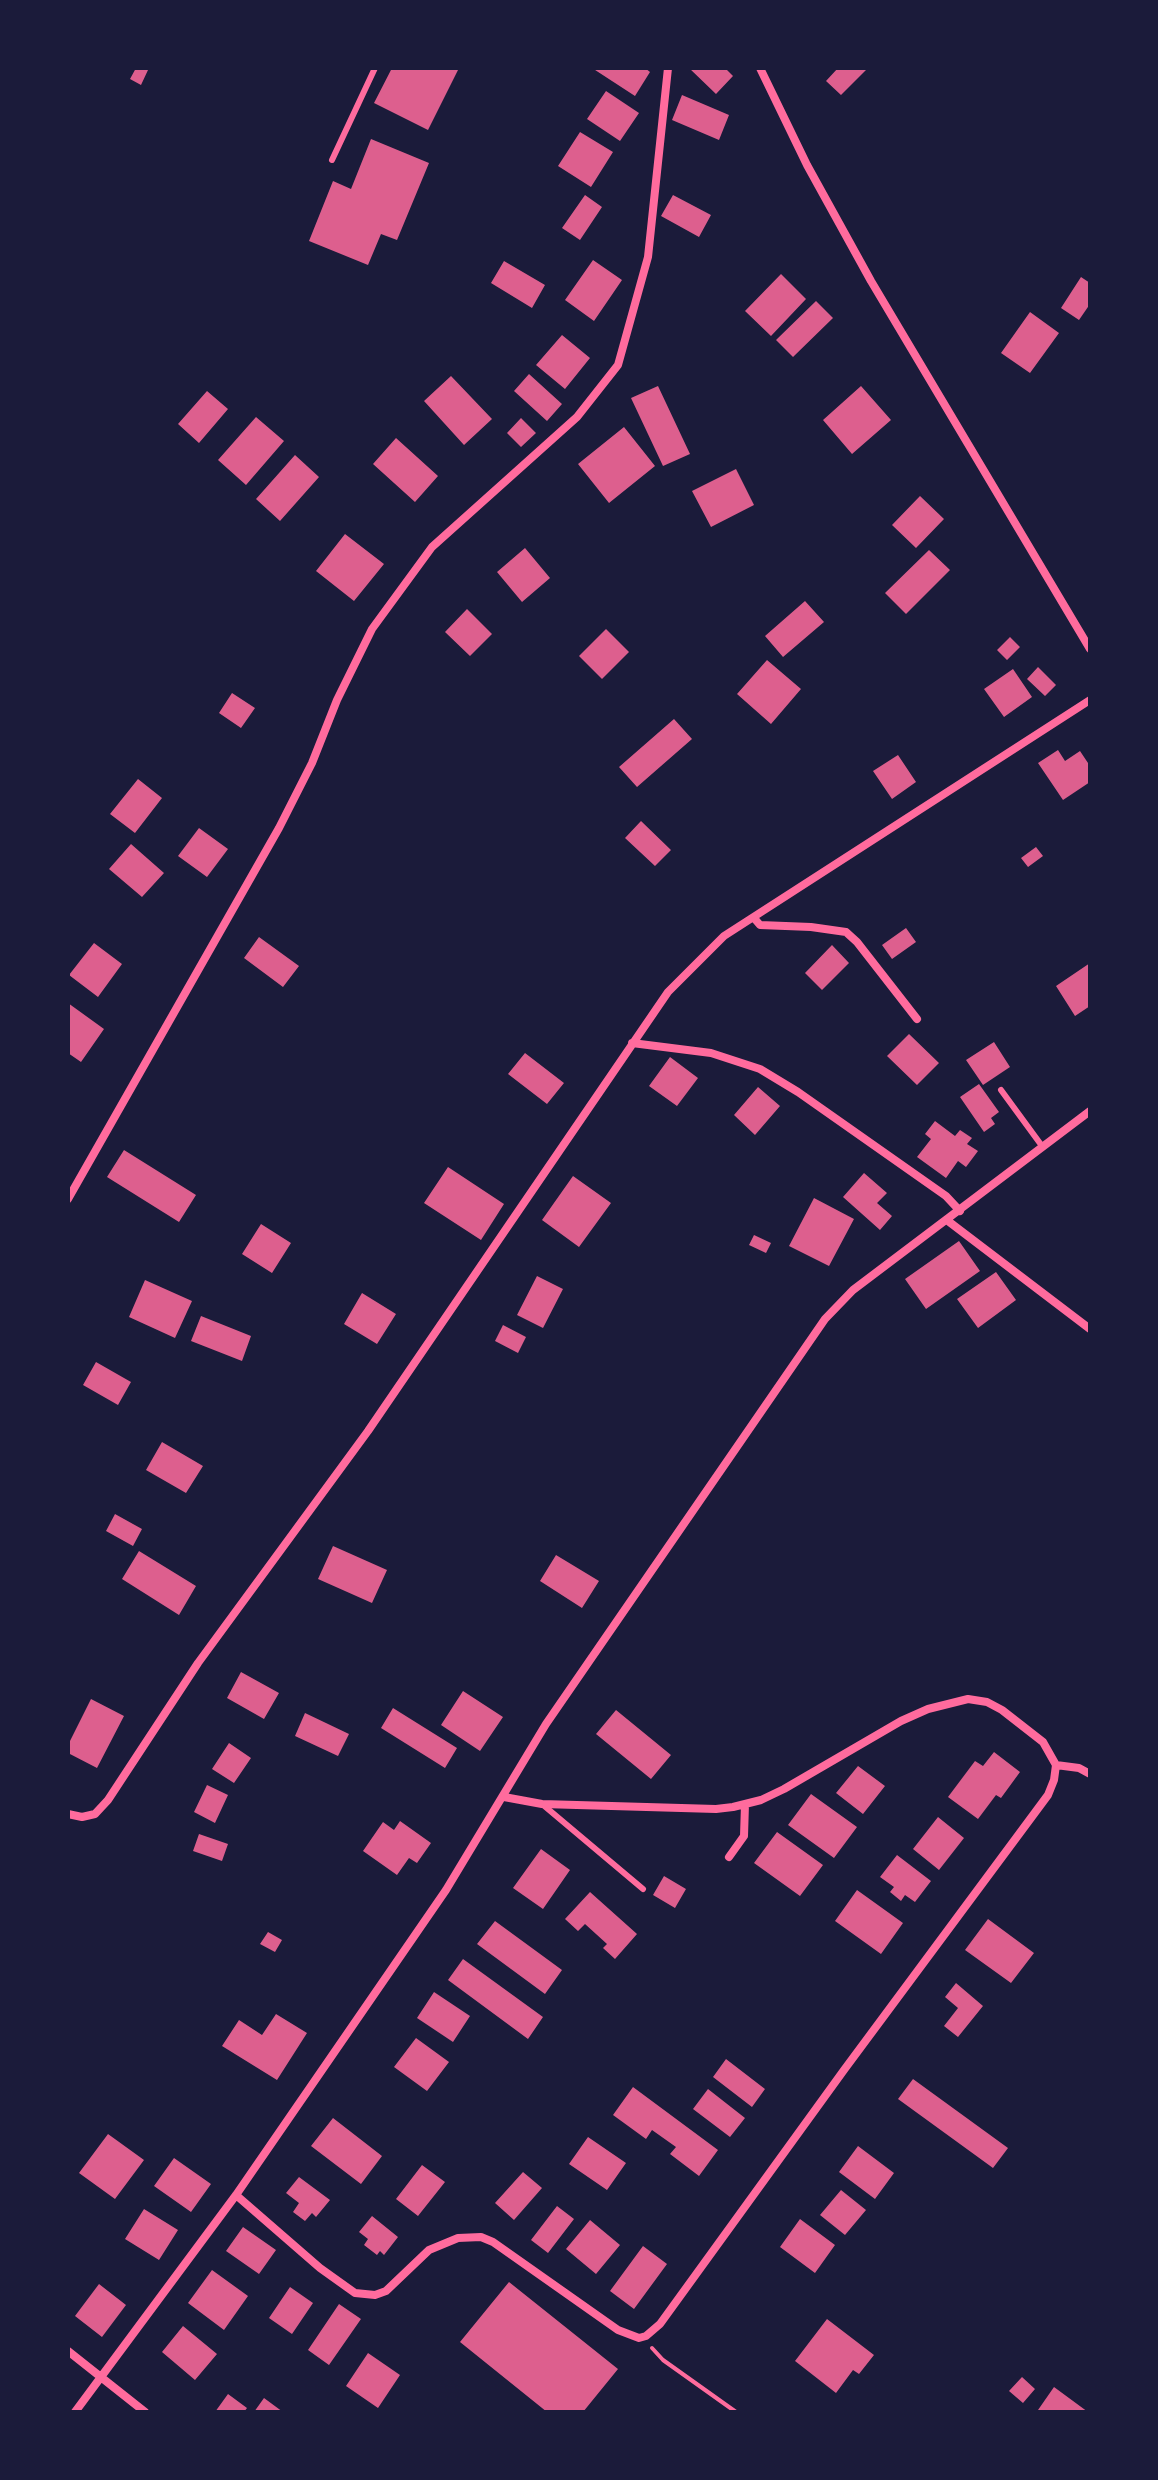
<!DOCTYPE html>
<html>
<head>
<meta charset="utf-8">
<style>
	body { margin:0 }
	#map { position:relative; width:1158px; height:2480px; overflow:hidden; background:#1b1b3a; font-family:"Libre Baskerville",serif }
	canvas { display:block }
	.frame { position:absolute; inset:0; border:70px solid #1b1b3a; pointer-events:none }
</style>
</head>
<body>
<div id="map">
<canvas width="1158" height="2480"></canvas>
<div class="frame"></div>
</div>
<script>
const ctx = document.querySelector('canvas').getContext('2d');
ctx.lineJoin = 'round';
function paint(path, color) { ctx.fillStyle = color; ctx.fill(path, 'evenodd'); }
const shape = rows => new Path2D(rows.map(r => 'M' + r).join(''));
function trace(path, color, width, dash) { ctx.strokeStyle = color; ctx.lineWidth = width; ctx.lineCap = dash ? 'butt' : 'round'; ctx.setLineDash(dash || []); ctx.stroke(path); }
paint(shape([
	[136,68,148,70,141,85,130,79],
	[392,68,459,68,428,130,374,103],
	[592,68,645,68,650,72,635,96],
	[689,68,725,68,733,76,716,94],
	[838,68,868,68,841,95,826,81],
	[606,91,639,113,620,141,587,119],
	[682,95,729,115,719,140,672,120],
	[580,132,613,152,591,187,558,166],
	[371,139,429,163,397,240,381,234,368,265,309,241,333,181,351,189],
	[585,195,602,207,580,240,562,228],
	[673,195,711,215,699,237,661,216],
	[593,260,622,280,594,321,565,300],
	[504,261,545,285,532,308,491,283],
	[781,274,806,299,771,336,745,311],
	[1081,277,1090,283,1090,304,1079,320,1061,308],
	[816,301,833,318,793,357,776,340],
	[1030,312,1059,333,1030,373,1001,353],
	[562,335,590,358,565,389,536,365],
	[529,374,562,404,547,421,514,391],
	[451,376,492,419,464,445,424,401],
	[658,386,690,454,663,466,631,398],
	[861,386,891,420,852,454,823,420],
	[207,391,228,409,199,443,178,424],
	[256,417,284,441,246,485,218,460],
	[521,418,536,433,521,447,507,433],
	[624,427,655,466,609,503,578,464],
	[396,438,438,476,415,502,373,464],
	[295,455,319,477,280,521,256,499],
	[736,469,754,505,711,527,692,491],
	[920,496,944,519,916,548,892,525],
	[345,534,384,564,354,601,316,571],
	[525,548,550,578,522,602,497,572],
	[929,550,950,570,906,614,885,593],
	[805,601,824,622,783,657,765,636],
	[467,609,492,634,470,656,445,632],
	[606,629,629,652,602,679,579,656],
	[1010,637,1020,647,1007,660,997,650],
	[767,660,801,689,771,724,737,694],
	[1038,667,1056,685,1045,696,1027,679],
	[1013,669,1032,697,1004,717,984,689],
	[232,693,255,708,241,728,219,713],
	[674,719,692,739,637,787,619,767],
	[1058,750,1065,761,1080,751,1090,766,1090,782,1063,800,1038,763],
	[898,755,916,782,892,799,873,771],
	[138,779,162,798,135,833,110,814],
	[641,821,671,850,655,866,625,838],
	[199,828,228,849,207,877,178,856],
	[131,844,164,873,142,897,109,869],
	[1036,847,1043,856,1028,867,1021,858],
	[906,928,916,942,892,959,882,945],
	[259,937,299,966,283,987,244,958],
	[94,943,122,964,98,997,69,975],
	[832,945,849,963,822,990,805,973],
	[1090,963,1090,1006,1075,1016,1056,986],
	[68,1003,104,1029,81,1062,68,1053],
	[909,1034,939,1063,917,1085,887,1056],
	[994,1042,1010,1067,983,1085,966,1060],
	[525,1053,564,1083,547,1104,508,1074],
	[670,1057,698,1078,677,1106,649,1086],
	[979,1084,999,1112,991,1118,995,1124,984,1132,960,1097],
	[758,1087,780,1106,755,1135,734,1115],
	[935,1121,955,1136,960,1130,972,1138,967,1144,978,1151,966,1167,958,1161,946,1178,917,1157,931,1139,925,1134],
	[124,1150,196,1195,179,1222,107,1177],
	[448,1167,504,1204,481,1240,424,1203],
	[864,1173,887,1193,877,1203,892,1216,880,1230,843,1197],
	[573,1176,611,1203,579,1247,542,1220],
	[814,1198,854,1219,829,1266,789,1246],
	[261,1224,291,1243,272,1273,242,1254],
	[754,1235,771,1243,766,1253,749,1245],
	[959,1241,980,1271,926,1309,905,1279],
	[996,1272,1016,1300,978,1328,957,1299],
	[537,1276,563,1289,543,1328,517,1315],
	[145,1280,192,1301,175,1338,129,1317],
	[362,1293,396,1314,377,1344,344,1324],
	[201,1316,251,1336,242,1361,191,1341],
	[503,1325,526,1337,518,1353,495,1341],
	[96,1362,131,1382,118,1405,83,1385],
	[162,1442,203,1466,186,1493,146,1470],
	[115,1514,142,1529,133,1546,106,1531],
	[333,1546,387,1570,372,1603,318,1579],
	[139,1551,196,1586,179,1615,122,1579],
	[556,1555,599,1581,582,1608,540,1581],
	[241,1672,279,1693,264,1719,227,1698],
	[463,1691,503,1717,480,1751,441,1725],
	[91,1699,124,1716,97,1768,68,1753,68,1745],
	[393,1708,457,1748,445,1768,381,1728],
	[616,1710,671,1755,651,1779,596,1734],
	[305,1713,349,1734,338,1756,295,1736],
	[229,1743,251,1758,234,1783,212,1769],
	[994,1752,1020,1772,1001,1798,996,1795,978,1819,948,1797,975,1761,983,1766],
	[858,1766,885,1786,863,1814,836,1793],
	[207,1785,228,1795,215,1823,194,1812],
	[811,1794,857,1827,834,1858,788,1825],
	[938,1817,964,1838,939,1870,913,1849],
	[400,1821,431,1843,417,1863,409,1858,397,1875,363,1851,383,1822,394,1830],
	[777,1832,823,1865,800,1896,754,1863],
	[199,1834,228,1844,222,1861,193,1851],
	[541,1849,570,1870,543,1909,513,1888],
	[897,1855,931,1881,915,1902,905,1895,901,1901,890,1892,894,1887,880,1877],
	[664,1876,686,1889,675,1908,653,1895],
	[857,1890,903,1923,881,1954,835,1921],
	[590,1892,637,1934,615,1959,603,1948,607,1944,585,1924,578,1931,565,1919],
	[988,1919,1034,1953,1011,1983,965,1950],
	[495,1921,562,1970,545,1994,477,1944],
	[268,1932,282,1940,275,1952,260,1944],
	[463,1959,543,2017,528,2039,448,1980],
	[956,1983,983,2006,958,2037,944,2026,958,2008,945,1997],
	[434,1992,470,2016,453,2042,417,2018],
	[276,2014,307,2033,277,2080,222,2046,239,2020,262,2035],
	[416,2038,449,2062,427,2091,394,2067],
	[726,2059,765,2089,752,2107,713,2077],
	[913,2079,1008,2148,993,2168,898,2099],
	[633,2087,718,2150,699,2176,670,2154,676,2147,652,2130,646,2139,613,2115],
	[708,2089,745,2118,730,2137,693,2109],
	[333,2118,382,2156,361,2184,311,2146],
	[108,2134,144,2160,115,2199,79,2173],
	[588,2137,626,2163,607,2190,569,2164],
	[858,2146,894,2173,875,2199,839,2172],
	[174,2158,211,2184,191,2212,154,2186],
	[422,2165,445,2182,418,2216,396,2199],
	[523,2172,542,2188,514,2220,495,2203],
	[299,2177,330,2200,316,2217,312,2213,305,2221,293,2212,299,2203,286,2193],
	[841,2190,866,2210,845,2235,820,2215],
	[557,2206,574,2219,548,2253,531,2240],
	[144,2209,178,2230,159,2260,125,2239],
	[372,2216,398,2237,384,2255,380,2251,377,2255,364,2245,368,2239,359,2232],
	[800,2219,835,2245,815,2273,780,2247],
	[590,2220,620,2245,596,2274,566,2249],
	[243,2227,276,2250,259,2274,226,2251],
	[643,2246,667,2264,634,2309,610,2291],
	[212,2270,248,2296,224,2330,188,2303],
	[509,2282,618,2369,583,2412,547,2412,460,2342],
	[99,2284,126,2305,102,2337,75,2316],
	[290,2287,313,2303,292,2334,269,2318],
	[339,2304,361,2319,329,2365,308,2350],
	[827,2319,874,2355,859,2374,853,2370,836,2393,795,2361],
	[183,2326,217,2354,195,2380,162,2352],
	[368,2353,400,2375,378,2408,346,2386],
	[1022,2377,1035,2389,1023,2403,1009,2391],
	[1054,2387,1088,2412,1041,2412,1038,2410],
	[228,2394,247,2408,244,2412,215,2412],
	[264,2398,283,2412,254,2412]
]), '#dd5f8e');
trace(shape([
	[652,2348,663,2360,736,2412]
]), '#ff6b9d', 4);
trace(shape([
	[332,160,375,68],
	[1001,1090,1042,1146],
	[542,1804,643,1889]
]), '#ff6b9d', 6);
trace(shape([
	[760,68,807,165,871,281,1090,649],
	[754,918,760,925,811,927,846,932,857,942,917,1019],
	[632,1043,711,1053,760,1069,798,1092,946,1196,960,1211],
	[68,1199,279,828,312,763,337,700,372,629,432,547,577,417,618,365,648,257,668,68],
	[948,1221,1090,1329],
	[1056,1765,1079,1768,1090,1774],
	[68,1814,82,1817,95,1814,108,1800,198,1663,368,1431,668,992,724,936,1090,700],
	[729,1857,744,1836,745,1804],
	[236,2195,320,2268,355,2293,375,2295,386,2291,429,2250,458,2238,481,2237,493,2242,618,2330,639,2338,646,2336,660,2324,844,2070,1048,1795,1054,1780,1056,1765,1043,1742,1002,1710,987,1702,968,1699,928,1709,901,1721,784,1789,761,1800,733,1807,716,1809,542,1804,504,1797],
	[68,2351,145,2412],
	[75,2412,236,2195,446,1890,546,1724,825,1319,853,1290,1090,1111]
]), '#ff6b9d', 8);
</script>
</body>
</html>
